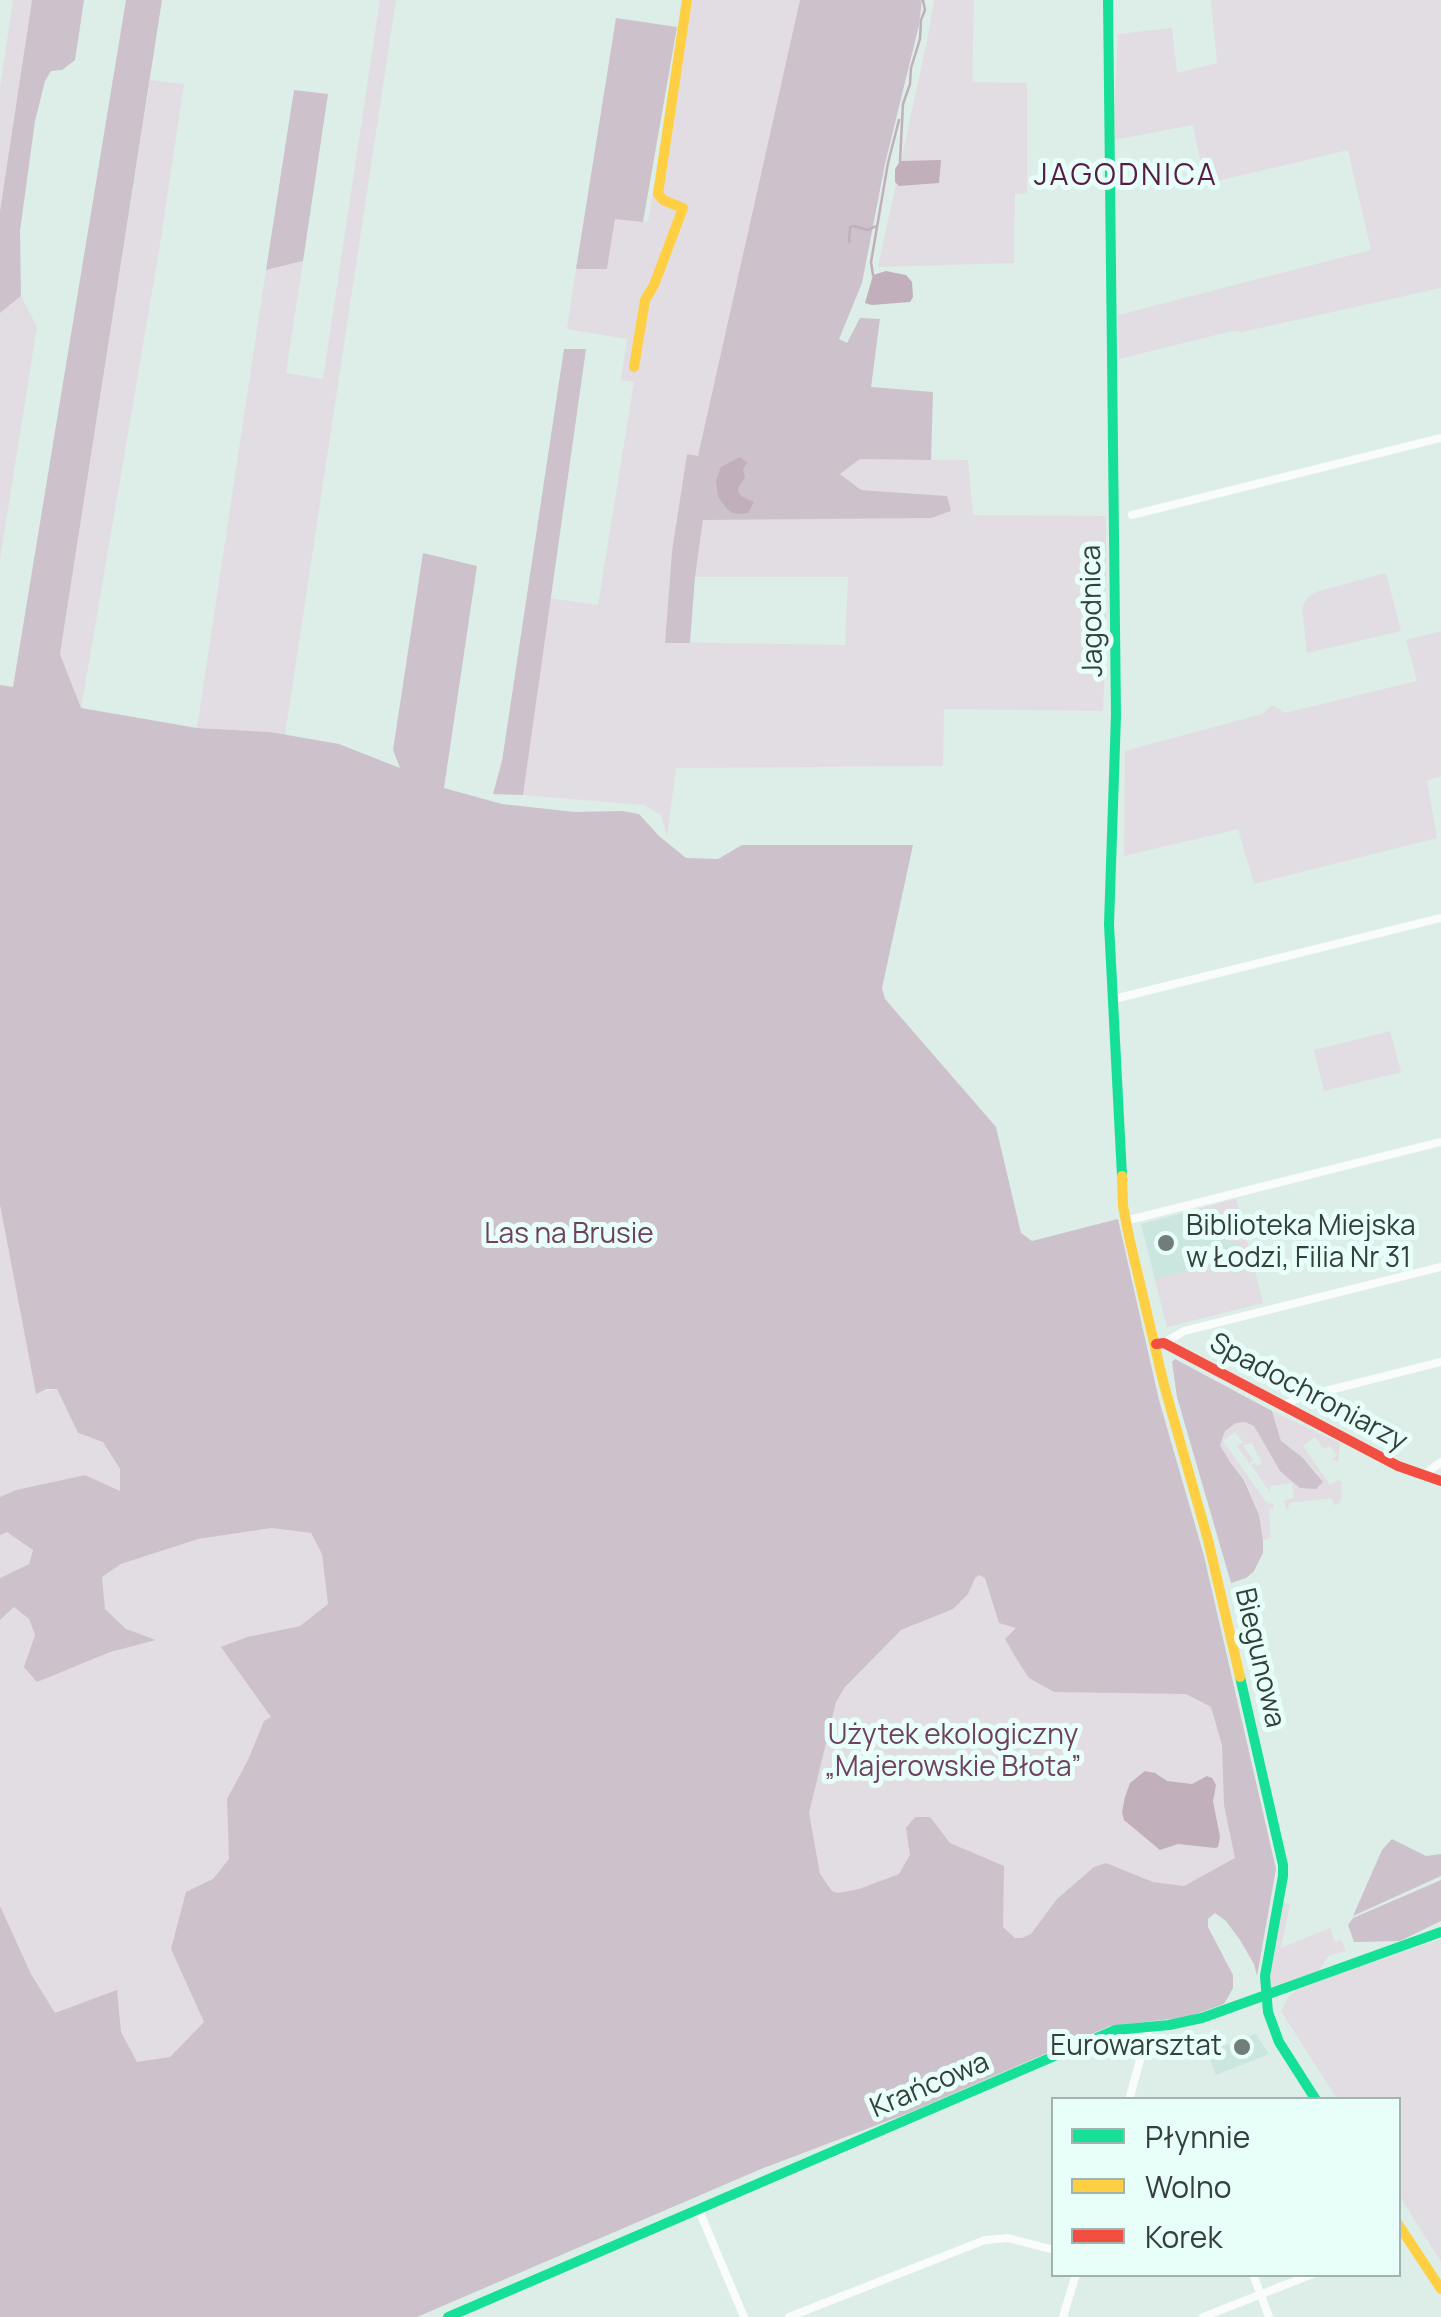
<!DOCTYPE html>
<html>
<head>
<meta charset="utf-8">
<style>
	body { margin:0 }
	#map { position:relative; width:1441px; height:2317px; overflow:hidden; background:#ddede8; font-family:Manrope,sans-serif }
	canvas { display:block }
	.legend { position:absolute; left:1051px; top:2097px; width:350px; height:180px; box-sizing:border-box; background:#e8fff9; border:2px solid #a0b3ae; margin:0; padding:12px 18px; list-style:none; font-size:30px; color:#35403d }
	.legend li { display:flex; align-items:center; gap:20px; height:50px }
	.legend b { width:50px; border:2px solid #a0b3ae }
</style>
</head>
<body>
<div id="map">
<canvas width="1441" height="2317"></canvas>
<ul class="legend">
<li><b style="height:12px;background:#16e098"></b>Płynnie</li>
<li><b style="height:12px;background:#ffcf43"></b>Wolno</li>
<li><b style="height:12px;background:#f24e42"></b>Korek</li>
</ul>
</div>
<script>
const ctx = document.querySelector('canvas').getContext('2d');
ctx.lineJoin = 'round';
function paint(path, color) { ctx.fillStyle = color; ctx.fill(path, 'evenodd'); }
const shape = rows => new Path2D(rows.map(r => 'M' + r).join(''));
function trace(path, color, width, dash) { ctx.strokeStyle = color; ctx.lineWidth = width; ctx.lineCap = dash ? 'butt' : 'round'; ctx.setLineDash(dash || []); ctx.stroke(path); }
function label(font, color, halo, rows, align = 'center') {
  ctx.font = font + ' Manrope,sans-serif'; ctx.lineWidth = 10; ctx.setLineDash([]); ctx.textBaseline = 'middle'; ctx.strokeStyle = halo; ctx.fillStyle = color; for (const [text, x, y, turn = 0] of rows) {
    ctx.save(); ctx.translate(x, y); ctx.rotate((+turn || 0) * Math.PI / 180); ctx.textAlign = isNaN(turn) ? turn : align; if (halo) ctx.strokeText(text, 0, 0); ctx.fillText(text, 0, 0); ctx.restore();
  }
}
paint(shape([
	[1236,1199,1263,1303,1167,1327,1141,1224],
	[1256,2034,1269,2054,1216,2075,1207,2052]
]), '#cbe6df');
paint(shape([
	[13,0,32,0,0,211,0,88],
	[380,0,396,0,285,735,270,732,197,728,266,270,303,261,286,373,323,379],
	[686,0,800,0,736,294,698,457,687,455,672,551,665,642,845,645,848,577,695,577,703,520,947,496,861,490,840,474,860,459,968,460,973,515,1106,516,1106,645,1103,711,944,709,943,766,676,768,667,836,661,815,644,805,523,795,550,598,598,605,634,382,621,380,627,339,567,329,576,269,607,269,615,219,648,221],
	[934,0,974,0,972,82,1027,83,1027,193,1015,194,1014,263,878,267,927,41],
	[1211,0,1441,0,1441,288,1242,332,1232,331,1119,359,1118,315,1371,250,1348,150,1205,184,1193,125,1113,140,1118,34,1172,28,1177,73,1217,63],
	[150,80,184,84,159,251,81,709,60,654],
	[21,296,37,327,0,559,0,313],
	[1386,573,1401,631,1307,653,1302,607,1308,597,1319,591],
	[1441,631,1441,776,1427,781,1437,838,1254,884,1238,829,1124,856,1125,751,1262,714,1273,705,1284,713,1417,681,1406,640],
	[1390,1031,1401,1072,1324,1091,1314,1050],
	[1236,1199,1263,1303,1167,1327,1155,1279,1209,1266,1212,1274,1218,1272,1217,1265,1229,1262,1232,1274,1244,1271,1241,1259,1246,1257,1241,1247,1235,1242,1224,1240,1211,1229,1200,1230,1196,1210],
	[0,1205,36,1393,57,1389,78,1433,103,1441,120,1470,120,1492,85,1475,16,1490,0,1497],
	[1272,1411,1340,1443,1338,1461,1335,1461,1332,1460,1337,1455,1330,1446,1324,1449,1315,1437,1303,1446,1330,1485,1338,1480,1341,1482,1342,1498,1338,1504,1334,1505,1332,1498,1289,1503,1288,1509,1286,1508,1284,1501,1294,1498,1292,1483,1270,1486,1270,1492,1251,1465,1255,1463,1258,1466,1262,1463,1252,1443,1243,1445,1253,1460,1249,1463,1237,1446,1243,1442,1235,1432,1223,1441,1267,1503,1273,1504,1274,1508,1269,1509,1271,1537,1263,1540,1259,1515,1245,1480,1230,1462,1220,1444,1225,1431,1236,1423,1245,1422,1254,1426,1280,1471,1290,1478,1318,1474,1303,1458,1289,1449,1281,1441],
	[272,1528,311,1533,322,1553,328,1604,300,1626,247,1637,271,1717,245,1982,170,2057,150,2065,68,2048,0,1911,0,1620,14,1607,29,1619,35,1635,27,1660,126,1629,105,1609,102,1577,121,1564,198,1539],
	[7,1531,33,1549,29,1564,0,1578,0,1535],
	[983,1558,1219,1675,1236,1858,1184,1886,1029,1955,828,1909,790,1865,805,1690],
	[1288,1903,1290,1904,1281,1948,1330,1928,1335,1942,1341,1940,1346,1951,1328,1956,1319,1971,1273,1986,1270,1982,1270,1976,1283,1905],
	[1441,1939,1441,2262,1399,2195,1398,2100,1337,2099,1281,2011,1289,1996,1302,1986]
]), '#e2dde2');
paint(shape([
	[32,0,84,0,75,60,62,70,51,71,45,81,35,121,20,231,21,296,0,313,0,211],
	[126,0,162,0,60,654,81,708,197,728,270,732,339,744,400,768,393,750,423,553,477,566,444,788,502,804,575,812,622,811,639,814,659,836,686,858,718,859,742,845,913,845,882,988,885,999,996,1127,1021,1233,1032,1241,1118,1219,1159,1400,1204,1556,1276,1869,1257,1976,1254,1964,1240,1940,1226,1921,1215,1913,1208,1919,1208,1927,1233,1975,1233,1988,1224,2004,1188,2017,1110,2026,906,2114,761,2169,417,2317,0,2317,0,1906,31,1974,55,2013,117,1990,121,2032,137,2062,170,2057,204,2022,171,1949,186,1892,213,1879,229,1859,227,1799,248,1760,264,1721,271,1717,221,1647,247,1637,300,1626,328,1604,322,1554,311,1533,272,1528,198,1539,121,1564,102,1577,105,1609,126,1629,156,1640,110,1652,37,1682,24,1667,35,1635,29,1619,14,1607,0,1620,0,1578,29,1564,33,1550,7,1532,0,1535,0,1497,16,1490,85,1475,120,1491,120,1469,103,1442,78,1433,57,1389,47,1389,36,1394,0,1205,0,685,13,687],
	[979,1575,985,1578,999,1623,1016,1628,1005,1639,1016,1658,1029,1678,1054,1692,1186,1694,1211,1707,1222,1745,1224,1805,1235,1858,1184,1886,1153,1882,1106,1863,1094,1867,1057,1899,1031,1934,1022,1938,1015,1938,1003,1927,1004,1866,950,1843,930,1817,915,1817,906,1828,910,1855,899,1874,859,1889,838,1893,832,1891,820,1874,809,1813,836,1702,845,1687,901,1630,953,1609,968,1594,975,1578],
	[800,0,922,0,919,25,885,164,862,283,839,339,847,343,860,318,880,319,871,387,933,392,931,460,860,459,840,474,861,490,947,496,951,511,931,518,703,520,695,577,690,643,665,643,672,551,687,454,698,456],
	[616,18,677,27,643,222,615,219,607,269,576,269],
	[294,90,328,94,303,261,266,270],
	[564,349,586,349,523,795,493,794,502,761],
	[1175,1359,1272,1411,1281,1441,1303,1458,1323,1482,1316,1489,1300,1488,1280,1471,1254,1426,1245,1422,1236,1423,1225,1431,1220,1445,1230,1462,1244,1480,1259,1515,1263,1540,1263,1553,1254,1571,1246,1578,1231,1583,1177,1397,1172,1362],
	[1392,1839,1426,1856,1441,1854,1441,1876,1353,1916,1382,1850],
	[1441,1880,1441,1921,1400,1941,1354,1942,1348,1925,1353,1918]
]), '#cdc2cb');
paint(shape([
	[941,160,939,183,899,186,895,182,895,169,900,161],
	[886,271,906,275,912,282,913,297,910,302,872,305,865,303,873,275],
	[740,457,747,463,743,469,745,478,739,486,738,491,741,496,754,502,748,513,738,514,733,513,726,508,718,497,716,480,721,467],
	[1145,1771,1155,1773,1167,1781,1192,1784,1207,1776,1212,1778,1216,1785,1213,1801,1220,1837,1218,1847,1215,1848,1178,1844,1160,1850,1124,1820,1122,1812,1125,1797,1130,1783]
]), '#c1afbb');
trace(shape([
	[900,161,903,104,910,84,911,68,920,39,921,20,925,10,923,0],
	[849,242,850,227,854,226,868,230,876,226],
	[873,275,871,262,888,163,899,120]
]), '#c1afbb', 2.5);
trace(shape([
	[1132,515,1441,438],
	[1114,999,1441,918],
	[1125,1221,1441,1142],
	[1164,1343,1184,1331,1441,1267],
	[1283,1406,1298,1398,1441,1362],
	[1424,1475,1441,1462],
	[1129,2100,1149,2027],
	[698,2208,744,2317],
	[1253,2274,1269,2317],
	[789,2317,985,2240,1008,2238,1054,2250],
	[1063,2317,1076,2274],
	[1203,2317,1313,2274]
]), '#fafcfc', 8);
trace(shape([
	[1108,0,1116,715,1109,924,1122,1176],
	[1240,1677,1283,1865,1283,1876,1265,1976,1268,2012,1279,2042,1316,2100],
	[448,2317,1115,2030,1169,2025,1202,2018,1441,1932]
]), '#16e098', 10);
trace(shape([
	[634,367,645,300,654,285,683,208,663,200,658,194,687,0],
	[1122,1176,1123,1206,1129,1237,1164,1385,1208,1540,1240,1677],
	[1398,2224,1441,2289]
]), '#ffcf43', 10);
trace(shape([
	[1156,1344,1164,1343,1398,1466,1441,1481]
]), '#f24e42', 10);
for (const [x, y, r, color] of [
	[1166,1243,10,"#707d79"],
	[1242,2047,10,"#707d79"]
]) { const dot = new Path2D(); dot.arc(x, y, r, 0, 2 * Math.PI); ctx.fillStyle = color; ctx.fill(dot); trace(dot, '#e8fff9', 4); }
label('28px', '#35403d', '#e8fff9', [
	["Jagodnica",1093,611,-91],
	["Spadochroniarzy",1308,1393,28],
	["Biegunowa",1259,1658,77],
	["Krańcowa",930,2086,-23]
]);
label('28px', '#35403d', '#e8fff9', [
	["Biblioteka Miejska",1186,1227],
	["w Łodzi, Filia Nr 31",1186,1259],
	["Eurowarsztat",1222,2047,"right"]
], 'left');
label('28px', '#6f4060', '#e8fff9', [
	["Las na Brusie",569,1235],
	["Użytek ekologiczny",953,1736],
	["„Majerowskie Błota”",953,1768]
]);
ctx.letterSpacing = '2.5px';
label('30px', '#571d46', '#e8fff9', [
	["JAGODNICA",1126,177]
]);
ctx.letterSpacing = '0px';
</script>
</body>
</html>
